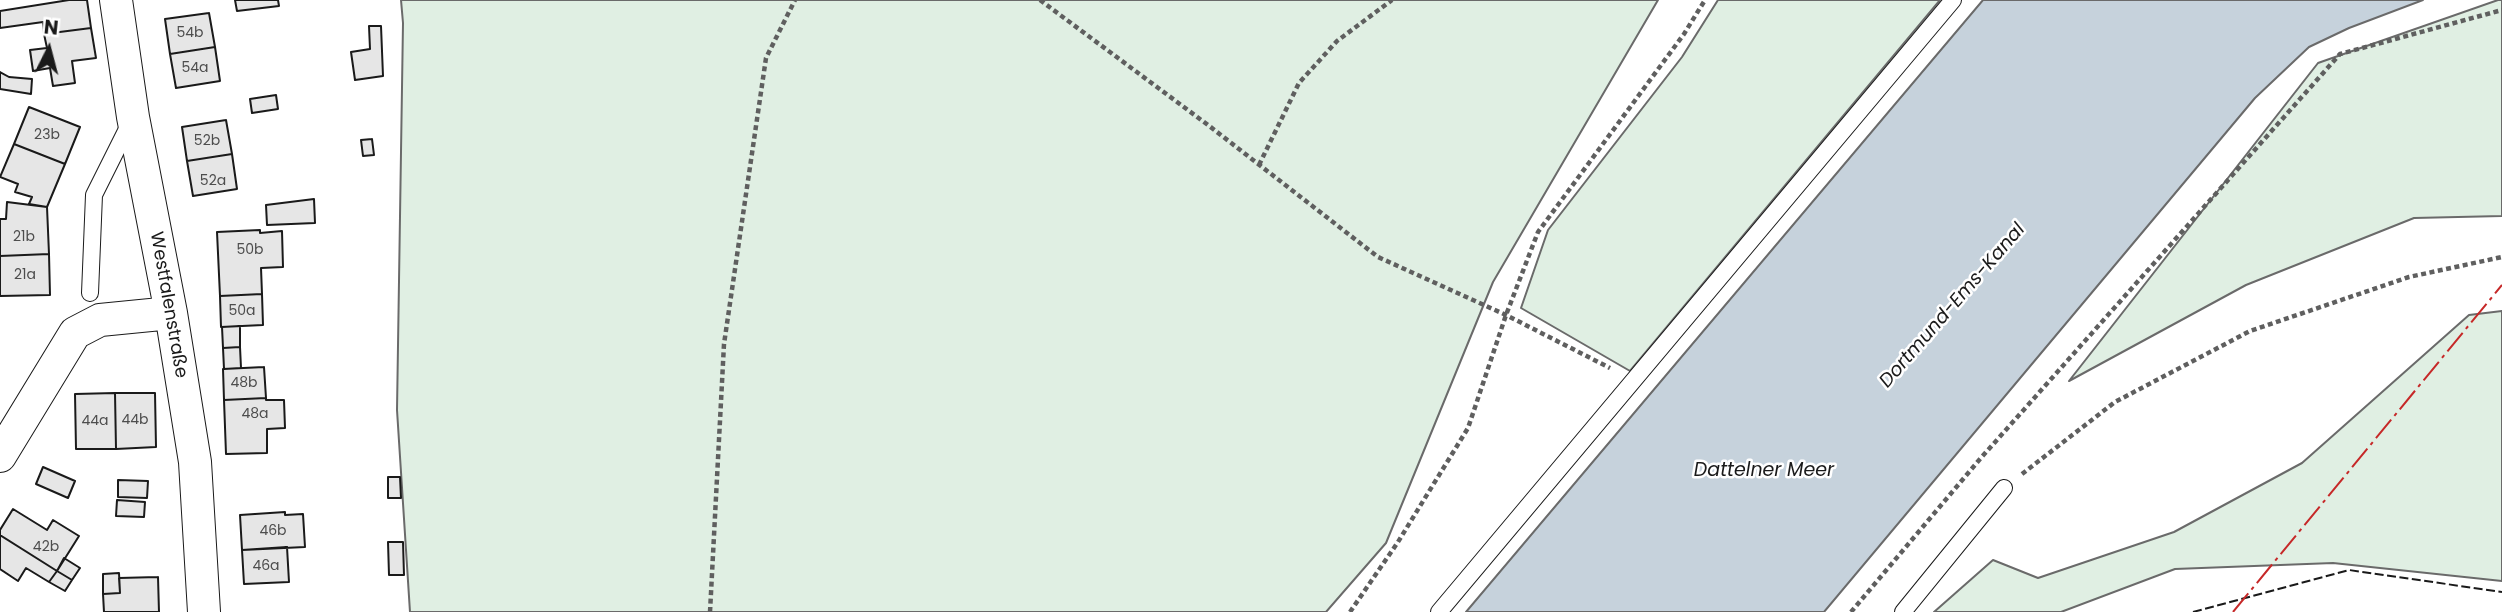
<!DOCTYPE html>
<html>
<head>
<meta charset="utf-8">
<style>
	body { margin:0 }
	#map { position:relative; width:2502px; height:612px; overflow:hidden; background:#fff; font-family:Poppins,sans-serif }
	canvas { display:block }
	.north { position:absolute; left:14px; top:14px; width:70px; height:70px; -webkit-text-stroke:5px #fff; paint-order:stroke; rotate:6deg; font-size:19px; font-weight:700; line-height:28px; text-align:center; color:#1a1a1a }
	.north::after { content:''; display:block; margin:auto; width:24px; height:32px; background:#1a1a1a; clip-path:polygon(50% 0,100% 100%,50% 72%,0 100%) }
</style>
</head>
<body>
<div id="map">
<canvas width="2502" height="612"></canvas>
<div class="north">N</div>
</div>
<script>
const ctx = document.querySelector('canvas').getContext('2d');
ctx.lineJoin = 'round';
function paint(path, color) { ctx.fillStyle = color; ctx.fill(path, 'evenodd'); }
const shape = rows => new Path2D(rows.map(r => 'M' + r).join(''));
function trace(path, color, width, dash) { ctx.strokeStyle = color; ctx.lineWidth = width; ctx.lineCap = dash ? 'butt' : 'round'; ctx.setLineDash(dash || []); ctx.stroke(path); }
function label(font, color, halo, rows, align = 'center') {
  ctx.font = font + ' Poppins,sans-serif'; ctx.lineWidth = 5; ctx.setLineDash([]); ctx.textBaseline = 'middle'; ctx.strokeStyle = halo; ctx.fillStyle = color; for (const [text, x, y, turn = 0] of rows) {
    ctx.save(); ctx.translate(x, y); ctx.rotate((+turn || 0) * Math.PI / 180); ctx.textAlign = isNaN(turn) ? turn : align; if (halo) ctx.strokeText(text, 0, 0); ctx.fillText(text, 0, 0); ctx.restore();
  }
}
const green = shape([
	[401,0,1658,0,1493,282,1386,543,1326,612,410,612,397,410,403,23,401,0],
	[1718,0,1940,0,1630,371,1521,308,1548,230,1682,57,1718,0],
	[2498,0,2502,0,2502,216,2414,218,2246,285,2069,381,2318,63,2498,0],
	[2502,311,2502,581,2333,563,2175,569,2061,612,1934,612,1993,560,2038,578,2174,532,2302,463,2469,315,2502,311]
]);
paint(green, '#e0efe3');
trace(green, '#6a6a6a', 2);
const water = shape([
	[1983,0,2423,0,2349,28,2309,47,2255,98,1824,612,1466,612,1983,0]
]);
paint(water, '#c6d2dc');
trace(water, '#6a6a6a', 2);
const building = shape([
	[69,0,87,0,91,28,44,34,43,22,0,28,0,11,69,0],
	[235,0,278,0,279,6,237,11,235,0],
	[209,13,215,47,170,54,165,19,209,13],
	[369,26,381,26,383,76,355,80,351,52,370,49,369,26],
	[91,28,96,58,72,61,75,83,53,86,50,68,33,71,30,50,47,48,44,34,91,28],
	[215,47,220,81,176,88,170,54,215,47],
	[0,72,9,77,32,79,31,94,0,89,0,72],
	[276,95,278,109,252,113,250,99,276,95],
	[29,107,80,127,65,164,14,144,29,107],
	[226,120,232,154,187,161,182,127,226,120],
	[372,139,374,155,363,156,361,140,372,139],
	[14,144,65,164,47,207,29,204,32,197,15,192,18,184,0,177,14,144],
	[232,154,237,189,193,196,187,161,232,154],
	[314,199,315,223,267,225,266,205,314,199],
	[7,202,47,207,49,254,0,256,0,219,6,219,7,202],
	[260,230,260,233,282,231,283,267,261,268,262,294,220,296,217,232,260,230],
	[49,254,50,295,0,296,0,256,49,254],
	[262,294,263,325,221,327,220,296,262,294],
	[240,326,240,347,223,348,222,327,240,326],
	[240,347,241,368,224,369,223,348,240,347],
	[264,367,266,398,224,400,223,369,264,367],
	[115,393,116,449,76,449,75,394,115,393],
	[115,393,155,393,156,447,116,449,115,393],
	[266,398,266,400,284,400,285,428,267,429,267,453,226,454,224,400,266,398],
	[43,467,75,481,68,498,36,484,43,467],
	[388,477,400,477,401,498,388,498,388,477],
	[118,480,148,481,147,498,118,497,118,480],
	[117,500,145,502,144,517,116,516,117,500],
	[13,509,47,530,53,520,79,536,57,571,0,535,0,530,13,509],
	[285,512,285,515,303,514,305,547,242,550,240,515,285,512],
	[0,535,57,571,49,582,26,568,18,581,0,569,0,535],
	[388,542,403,542,404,575,389,575,388,542],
	[287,547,289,582,244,584,242,550,287,547],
	[64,558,80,568,72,580,57,571,64,558],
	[57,571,72,580,65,591,49,582,57,571],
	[119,573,120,593,103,594,103,574,119,573],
	[158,577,159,612,104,612,103,594,120,593,119,578,158,577]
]);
paint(building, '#e6e6e6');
trace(building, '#1a1a1a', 2);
const lane = shape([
	[90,293,94,195,130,123],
	[1439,612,1953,0],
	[1903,612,2004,488]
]);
const street = shape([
	[116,0,133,117,171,313,195,462,204,612],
	[0,456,75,333,100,320,171,313]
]);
trace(lane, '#1a1a1a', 18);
trace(street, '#1a1a1a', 34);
trace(shape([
	[1040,0,1208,125,1378,257,1506,315,1610,368],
	[1259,165,1299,83,1337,41,1392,0],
	[2022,474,2115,402,2250,331,2409,277,2502,257],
	[710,612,724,344,766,58,795,0],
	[1350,612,1398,542,1468,428,1506,315,1538,232,1684,34,1705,0],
	[1851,612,1980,459,2340,54,2502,10]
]), '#5f5f5f', 4.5, [5, 3.5]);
trace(lane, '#fff', 16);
trace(street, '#fff', 32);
trace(shape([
	[2193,612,2349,570,2502,592]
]), '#1a1a1a', 2, [9, 3.5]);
trace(shape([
	[2233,612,2502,285]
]), '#c62828', 2, [24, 5, 3.5, 5]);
label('14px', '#4d4d4d', null, [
	["54b",190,33],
	["54a",195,68],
	["23b",47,135],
	["52b",207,141],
	["52a",213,181],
	["21b",24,237],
	["50b",250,250],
	["21a",25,275],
	["50a",242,311],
	["48b",244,383],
	["48a",255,414],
	["44b",135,420],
	["44a",95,421],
	["46b",273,531],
	["42b",46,547],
	["46a",266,566]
]);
label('18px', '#1a1a1a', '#fff', [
	["Westfalenstraße",168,305,80]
]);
label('italic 19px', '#1a1a1a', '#fff', [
	["Dortmund-Ems-Kanal",1953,306,-49],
	["Dattelner Meer",1764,471]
]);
</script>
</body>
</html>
